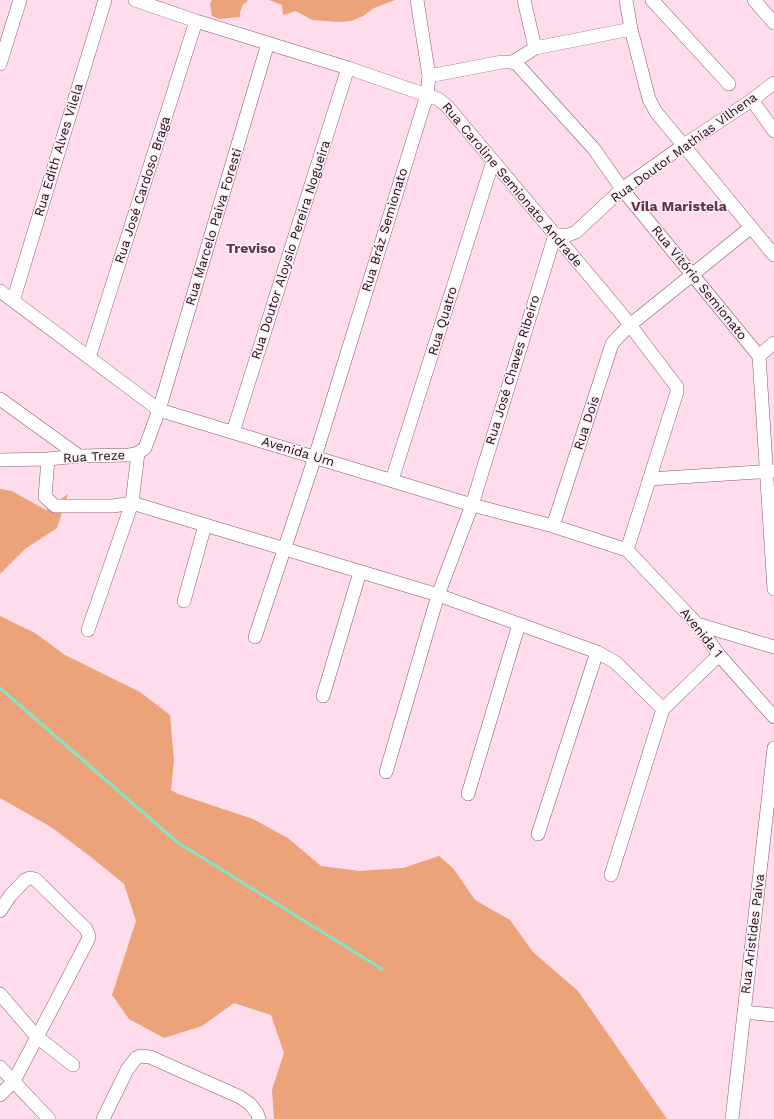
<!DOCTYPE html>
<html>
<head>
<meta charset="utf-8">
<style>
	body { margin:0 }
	canvas { display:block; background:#fedceb }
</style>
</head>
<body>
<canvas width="774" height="1119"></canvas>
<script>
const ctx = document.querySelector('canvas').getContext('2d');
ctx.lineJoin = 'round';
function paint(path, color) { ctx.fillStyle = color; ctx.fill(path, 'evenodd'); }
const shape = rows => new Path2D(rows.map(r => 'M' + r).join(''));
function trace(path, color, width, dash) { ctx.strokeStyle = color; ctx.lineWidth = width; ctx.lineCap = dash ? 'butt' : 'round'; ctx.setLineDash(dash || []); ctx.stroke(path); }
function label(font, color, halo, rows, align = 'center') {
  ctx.font = font + ' "Work Sans",sans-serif'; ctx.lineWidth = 3; ctx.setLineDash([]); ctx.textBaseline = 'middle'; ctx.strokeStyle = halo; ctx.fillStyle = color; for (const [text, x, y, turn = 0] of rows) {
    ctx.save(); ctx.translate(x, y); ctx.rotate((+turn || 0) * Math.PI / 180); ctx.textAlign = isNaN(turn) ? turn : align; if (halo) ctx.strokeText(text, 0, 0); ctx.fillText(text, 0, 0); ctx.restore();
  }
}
paint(shape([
	[212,0,248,0,246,3,243,4,240,12,240,17,219,19,212,16,210,4],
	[269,0,395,0,374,8,363,16,351,21,339,22,312,20,296,11,283,15,282,5],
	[0,489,12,491,46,510,68,494,57,528,25,549,0,574],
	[0,616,35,633,65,655,140,692,170,715,174,760,171,790,178,794,253,819,288,838,321,866,360,871,403,868,439,856,453,868,475,900,510,920,533,952,578,991,667,1119,274,1119,272,1090,284,1053,271,1015,234,1003,202,1026,164,1038,129,1019,112,995,136,921,124,884,91,857,51,827,0,798]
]), '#eca37a');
trace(shape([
	[0,688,177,842,382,969]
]), '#83e3c2', 3);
const minor = shape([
	[135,0,196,21,348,68,438,99,447,106,620,312,677,387,677,392,627,550],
	[524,0,535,48],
	[626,0,631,29,649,99,656,112,774,255],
	[652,0,729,84],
	[754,0,774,23],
	[513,62,535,48,631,29],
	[0,64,20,0],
	[429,76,502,62,510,62,516,63,594,149,622,189,759,356,774,589],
	[752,100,774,131],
	[0,291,159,410,472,505,553,526,627,550,697,624,719,655,774,717],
	[13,301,105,0],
	[759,356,774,343],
	[89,358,196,21],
	[0,399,79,456],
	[233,432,348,68],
	[48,459,45,497,55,506,113,506,132,503,438,595,597,652,615,662,663,709],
	[0,460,48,459,79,456,129,455,138,453,145,448,159,410,268,43],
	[649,479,774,471],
	[392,480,493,161],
	[553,526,612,344,618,337,630,325,750,228],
	[184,601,205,525],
	[697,624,774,647],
	[88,630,132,503,138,453],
	[255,637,315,457,427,95,429,76,417,0],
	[323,696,360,572],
	[386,772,438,595,472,505,555,235,568,235,576,232,622,189,684,145,752,100,774,83],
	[468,794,519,624],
	[538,834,597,652],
	[611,875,663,709,719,655],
	[0,911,10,896,25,880,30,878,35,879,86,929,89,936,88,940,14,1081,0,1095],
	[0,994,37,1037,73,1065],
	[744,1012,774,1015],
	[0,1067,49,1119],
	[103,1119,127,1070,136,1058,140,1056,150,1057,240,1097,250,1104,257,1113,259,1119],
	[732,1119,774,748]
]);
trace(minor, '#895870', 14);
trace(minor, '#fff', 13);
label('13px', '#1f0d16', '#fcf0f5', [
	["Rua Doutor Mathias Vilhena",684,148,-36],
	["Rua Edith Alves Vilela",59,150,-73],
	["Rua Caroline Semionato Andrade",512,185,50],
	["Rua José Cardoso Braga",143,190,-72],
	["Rua Marcelo Paiva Foresti",214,227,-73],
	["Rua Bráz Semionato",385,230,-73],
	["Rua Doutor Aloysio Pereira Nogueira",291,250,-72],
	["Rua Vitório Semionato",699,283,51],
	["Rua Quatro",443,321,-73],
	["Rua José Chaves Ribeiro",513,370,-73],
	["Rua Dois",587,423,-72],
	["Avenida Um",298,452,17],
	["Rua Treze",94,457,-3],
	["Avenida 1",701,633,51],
	["Rua Aristides Paiva",753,934,-83]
]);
label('bold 14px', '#60344a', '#fcf0f5', [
	["Vila Maristela",679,207],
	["Treviso",251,249]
]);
</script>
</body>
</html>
